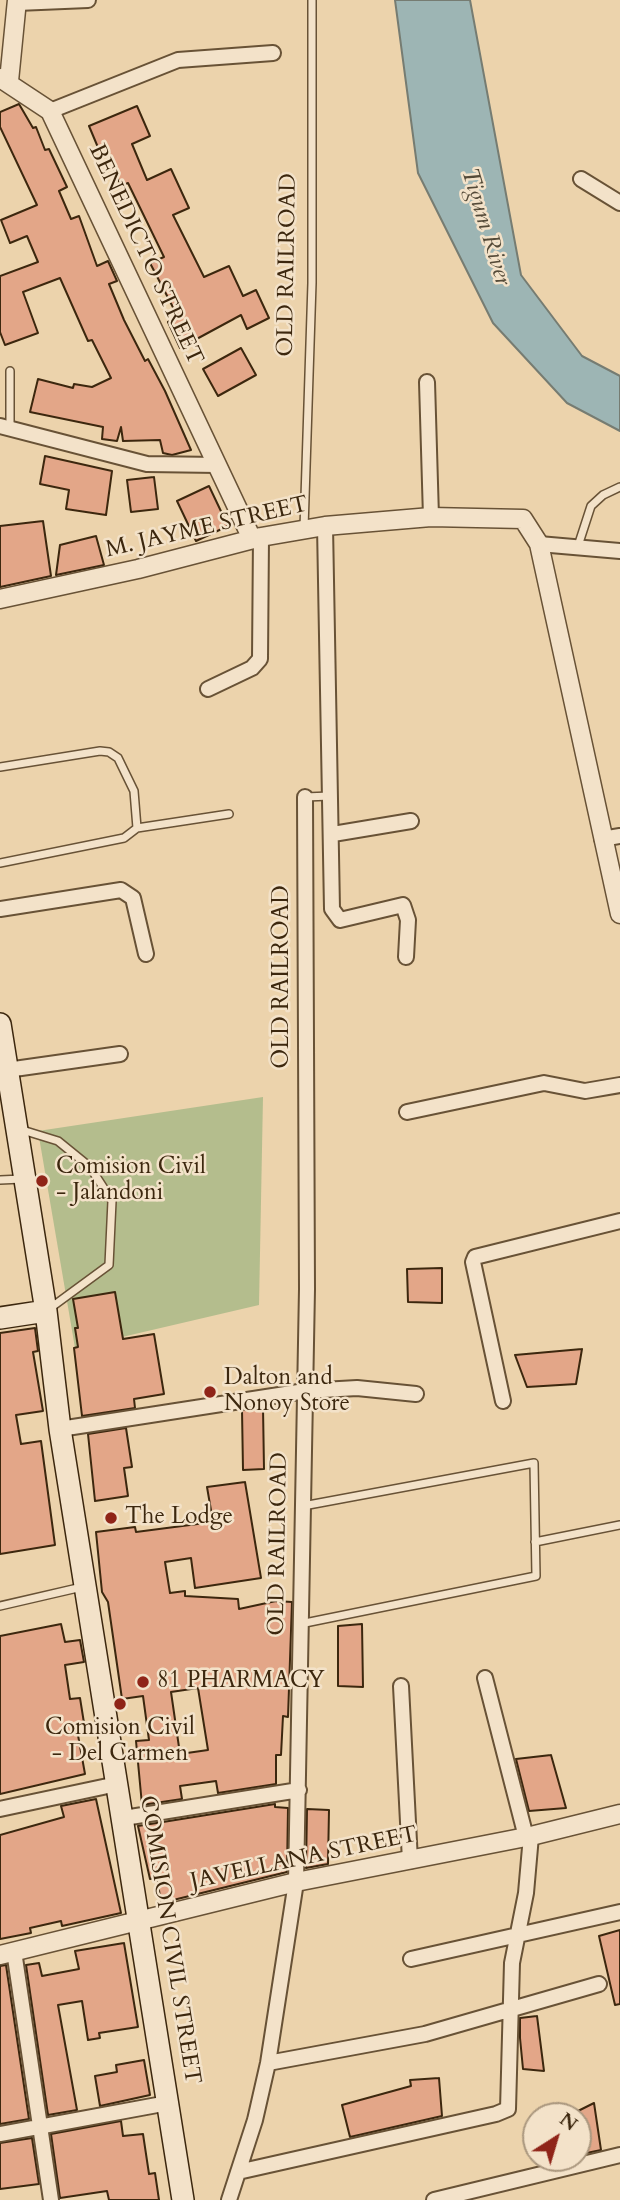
<!DOCTYPE html>
<html>
<head>
<meta charset="utf-8">
<style>
	body { margin:0 }
	#map { position:relative; width:620px; height:2200px; overflow:hidden; background:#ecd3ac; font-family:Cardo,serif }
	canvas { display:block }
	.north { position:absolute; left:522px; top:2102px; width:70px; height:70px; box-sizing:border-box; background:#f3e2c9; border:2px solid #aa977e; border-radius:50%; rotate:37deg; font-size:19px; font-weight:700; line-height:28px; text-align:center; color:#3c270e }
	.north::after { content:''; display:block; margin:auto; width:24px; height:32px; background:#8f2418; clip-path:polygon(50% 0,100% 100%,50% 72%,0 100%) }
</style>
</head>
<body>
<div id="map">
<canvas width="620" height="2200"></canvas>
<div class="north">N</div>
</div>
<script>
const ctx = document.querySelector('canvas').getContext('2d');
ctx.lineJoin = 'round';
function paint(path, color) { ctx.fillStyle = color; ctx.fill(path, 'evenodd'); }
const shape = rows => new Path2D(rows.map(r => 'M' + r).join(''));
function trace(path, color, width, dash) { ctx.strokeStyle = color; ctx.lineWidth = width; ctx.lineCap = dash ? 'butt' : 'round'; ctx.setLineDash(dash || []); ctx.stroke(path); }
function label(font, color, halo, rows, align = 'center') {
  ctx.font = font + ' Cardo,serif'; ctx.lineWidth = 5; ctx.setLineDash([]); ctx.textBaseline = 'middle'; ctx.strokeStyle = halo; ctx.fillStyle = color; for (const [text, x, y, turn = 0] of rows) {
    ctx.save(); ctx.translate(x, y); ctx.rotate((+turn || 0) * Math.PI / 180); ctx.textAlign = isNaN(turn) ? turn : align; if (halo) ctx.strokeText(text, 0, 0); ctx.fillText(text, 0, 0); ctx.restore();
  }
}
paint(shape([
	[263,1097,259,1305,75,1348,38,1131]
]), '#b4bd8d');
const water = shape([
	[395,0,470,0,521,275,582,356,620,376,620,431,567,403,493,323,418,173,395,0]
]);
paint(water, '#9db5b4');
trace(water, '#767c72', 2);
const building = shape([
	[19,104,33,128,36,127,45,150,49,149,67,187,59,191,71,219,79,216,97,266,108,261,117,281,109,284,124,320,145,361,148,359,165,391,191,450,172,455,163,453,160,440,123,441,121,427,117,441,102,439,103,427,30,412,38,379,73,388,74,384,92,387,111,378,92,340,88,341,60,278,23,292,38,333,5,345,0,332,0,276,38,262,27,236,10,243,1,220,37,205,0,127,0,112,19,104],
	[137,106,150,136,132,144,147,180,171,169,189,208,173,215,204,277,229,266,243,296,256,290,269,318,247,329,241,315,180,348,168,322,178,317,150,263,164,257,128,183,121,186,108,154,102,157,89,126,137,106],
	[241,348,256,375,218,396,203,369,241,348],
	[45,456,112,471,106,515,66,509,69,490,40,484,45,456],
	[154,477,158,509,131,512,127,480,154,477],
	[209,486,228,526,196,541,177,501,209,486],
	[43,521,51,576,0,587,0,526,43,521],
	[96,536,104,565,56,575,60,545,96,536],
	[442,1268,442,1303,408,1302,407,1269,442,1268],
	[115,1292,123,1339,154,1334,164,1394,134,1399,135,1408,82,1416,74,1348,78,1347,75,1328,78,1328,73,1299,115,1292],
	[35,1328,38,1351,33,1352,43,1411,16,1415,21,1444,41,1441,55,1545,0,1554,0,1333,35,1328],
	[582,1349,576,1384,527,1387,515,1355,582,1349],
	[263,1407,264,1469,243,1470,242,1410,263,1407],
	[126,1428,132,1467,124,1468,128,1496,95,1501,88,1434,126,1428],
	[245,1482,261,1578,195,1588,191,1558,165,1562,170,1593,185,1591,185,1596,238,1599,239,1609,276,1601,292,1602,288,1717,283,1716,281,1755,276,1755,276,1784,218,1793,216,1781,180,1786,182,1799,142,1805,136,1741,149,1740,143,1696,122,1699,108,1602,102,1592,96,1532,135,1527,136,1532,213,1522,207,1487,245,1482],
	[198,1688,208,1750,180,1754,171,1692,198,1688],
	[61,1624,65,1642,80,1640,84,1662,65,1665,70,1699,80,1698,84,1723,76,1724,85,1774,0,1794,0,1636,61,1624],
	[362,1624,363,1687,338,1686,338,1626,362,1624],
	[551,1755,566,1808,529,1811,516,1759,551,1755],
	[96,1799,121,1913,62,1926,61,1921,30,1928,31,1933,0,1939,0,1835,64,1817,61,1806,96,1799],
	[275,1804,275,1807,288,1808,287,1872,161,1903,157,1878,150,1879,138,1826,275,1804],
	[307,1809,329,1810,328,1864,306,1868,307,1809],
	[620,1930,620,2004,615,2005,599,1936,620,1930],
	[124,1943,138,2027,99,2033,100,2038,88,2040,82,2001,58,2005,77,2110,48,2115,26,1965,39,1963,42,1976,79,1969,75,1951,124,1943],
	[6,1965,29,2119,0,2124,0,1966,6,1965],
	[537,2016,544,2071,523,2069,520,2038,520,2018,537,2016],
	[144,2060,150,2095,100,2106,95,2076,117,2072,116,2065,144,2060],
	[439,2078,442,2116,350,2137,342,2105,411,2086,410,2080,439,2078],
	[594,2103,601,2150,582,2154,578,2111,594,2103],
	[121,2121,123,2136,143,2134,149,2174,155,2173,159,2200,109,2200,107,2191,60,2198,51,2134,121,2121],
	[32,2138,39,2184,0,2189,0,2143,32,2138]
]);
paint(building, '#e3a688');
trace(building, '#3c270e', 2);
const service = shape([
	[10,371,10,426],
	[304,528,312,283,312,0],
	[578,546,591,506,603,495,620,487],
	[0,767,100,751,109,752,118,758,134,791,137,828,124,838,0,863],
	[305,797,330,796],
	[137,828,229,814],
	[19,1129,58,1141,90,1167,112,1201,109,1265,49,1309],
	[0,1180,22,1179],
	[535,1542,620,1525],
	[0,1606,82,1587],
	[300,1624,536,1576,534,1463,303,1506]
]);
const minor = shape([
	[17,3,88,0],
	[50,111,178,60,273,53],
	[581,179,620,203],
	[427,382,431,517],
	[0,426,147,464,218,465],
	[325,526,332,909,340,920,403,905,408,920,406,957],
	[539,544,620,551],
	[208,689,252,668,260,659,261,537],
	[333,834,411,821],
	[602,839,620,836],
	[0,909,121,890,133,898,146,954],
	[7,1070,120,1054],
	[407,1112,544,1083,585,1091,620,1085],
	[503,1401,473,1262,475,1257,620,1221],
	[60,1429,305,1391,357,1388,416,1394],
	[485,1678,526,1837],
	[401,1686,410,1861],
	[0,1809,117,1784],
	[124,1818,299,1790],
	[14,1951,51,2200],
	[411,1959,620,1912],
	[268,2063,425,2034,599,1984],
	[0,2134,168,2103],
	[238,2172,496,2114,508,2109,512,1963,526,1893,531,1836],
	[229,2200,255,2120,268,2063,296,1882,307,1289,305,797],
	[434,2200,620,2155]
]);
const tertiary = shape([
	[0,78,50,111,252,539],
	[9,81,17,0],
	[0,599,138,569,261,537,325,526,431,517,523,519,539,544,620,914],
	[0,1955,296,1882,531,1836,620,1814]
]);
const secondary = shape([
	[0,1024,46,1311,60,1429,183,2200],
	[0,1318,46,1311]
]);
trace(service, '#685236', 10);
trace(minor, '#685236', 18);
trace(tertiary, '#685236', 21);
trace(secondary, '#3c270e', 24);
trace(service, '#f3e2c9', 7);
trace(minor, '#f3e2c9', 14);
trace(tertiary, '#f3e2c9', 18);
trace(secondary, '#f3e2c9', 21);
for (const [x, y, r, color] of [
	[42,1181,7,"#8f2418"],
	[210,1392,7,"#8f2418"],
	[111,1518,7,"#8f2418"],
	[143,1682,7,"#8f2418"],
	[120,1704,7,"#8f2418"]
]) { const dot = new Path2D(); dot.arc(x, y, r, 0, 2 * Math.PI); ctx.fillStyle = color; ctx.fill(dot); trace(dot, '#f3e2c9', 2.5); }
label('23px', '#3c270e', '#f3e2c9', [
	["BENEDICTO STREET",145,255,65],
	["OLD RAILROAD",288,265,-89],
	["M. JAYME STREET",207,528,-13],
	["OLD RAILROAD",283,977,-90],
	["OLD RAILROAD",279,1544,-89],
	["JAVELLANA STREET",304,1859,-12],
	["COMISION CIVIL STREET",169,1940,81]
]);
label('23px', '#3c270e', '#f3e2c9', [
	["Comision Civil",56,1168],
	["- Jalandoni",56,1194],
	["Dalton and",224,1379],
	["Nonoy Store",224,1405],
	["The Lodge",125,1518],
	["81 PHARMACY",157,1682],
	["Comision Civil",120,1729,"center"],
	["- Del Carmen",120,1755,"center"]
], 'left');
label('italic 24px', '#544a38', '#f3e2c9', [
	["Tigum River",485,227,73]
]);
</script>
</body>
</html>
